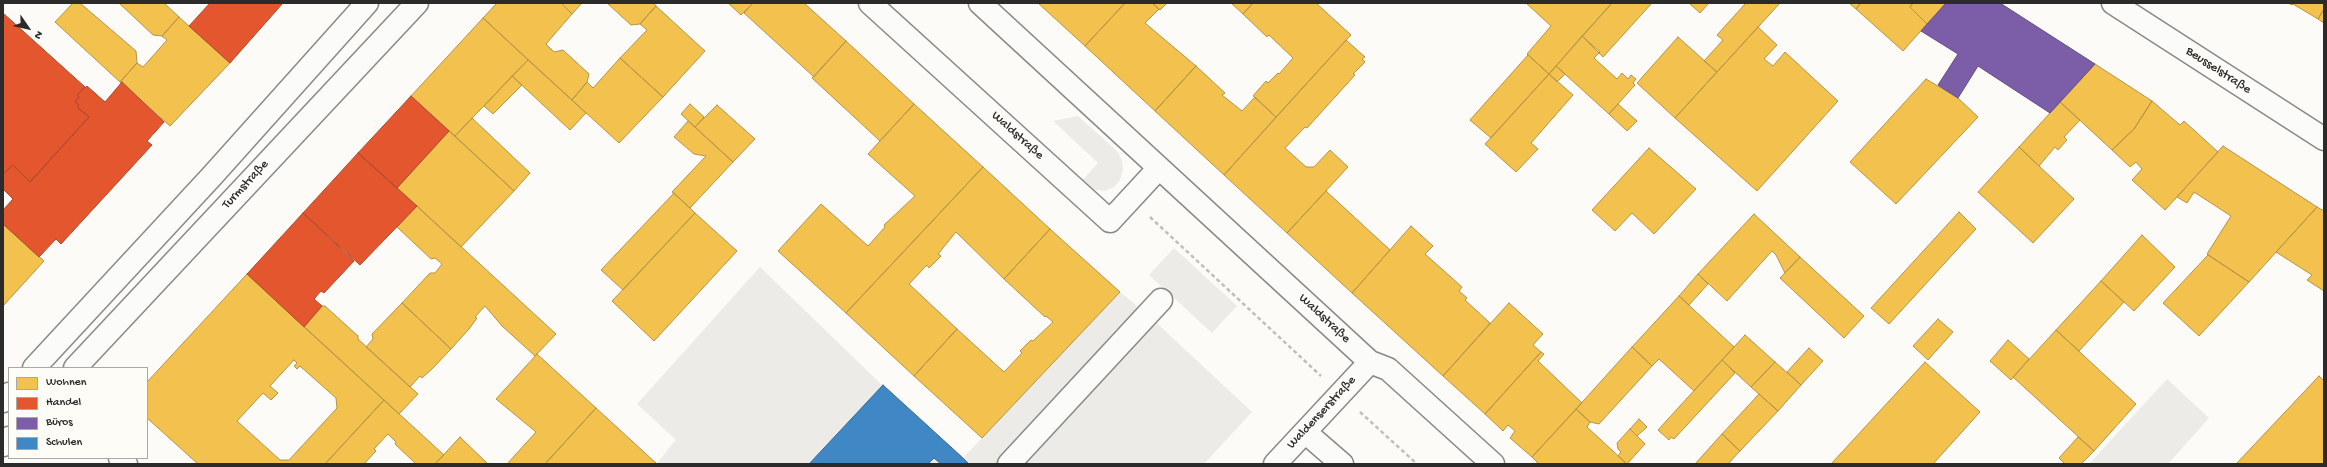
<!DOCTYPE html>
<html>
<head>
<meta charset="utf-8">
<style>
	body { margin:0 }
	#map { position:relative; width:2327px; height:467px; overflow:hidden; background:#fcfbf8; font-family:"Gochi Hand",sans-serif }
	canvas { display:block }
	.frame { position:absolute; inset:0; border:4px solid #2b2b2b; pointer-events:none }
	.legend { position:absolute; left:8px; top:367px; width:140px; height:92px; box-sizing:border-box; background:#fdfcf7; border:1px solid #a9a8a5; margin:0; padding:5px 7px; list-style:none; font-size:12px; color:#2b2b2b }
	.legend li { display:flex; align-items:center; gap:8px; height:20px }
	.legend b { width:20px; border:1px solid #a9a8a5 }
	.north { position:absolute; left:8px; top:8px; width:40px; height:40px; -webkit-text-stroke:3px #fdfcf7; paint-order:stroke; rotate:124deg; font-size:11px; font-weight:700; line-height:16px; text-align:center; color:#2b2b2b }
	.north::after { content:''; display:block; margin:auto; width:14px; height:18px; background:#2b2b2b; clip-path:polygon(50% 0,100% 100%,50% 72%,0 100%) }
</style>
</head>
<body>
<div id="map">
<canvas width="2327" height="467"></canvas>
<div class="frame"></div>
<ul class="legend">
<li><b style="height:11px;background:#f2c14e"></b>Wohnen</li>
<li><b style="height:11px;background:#e4572e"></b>Handel</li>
<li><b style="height:11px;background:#7b5ea7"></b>Büros</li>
<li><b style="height:11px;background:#3f88c5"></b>Schulen</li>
</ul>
<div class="north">N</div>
</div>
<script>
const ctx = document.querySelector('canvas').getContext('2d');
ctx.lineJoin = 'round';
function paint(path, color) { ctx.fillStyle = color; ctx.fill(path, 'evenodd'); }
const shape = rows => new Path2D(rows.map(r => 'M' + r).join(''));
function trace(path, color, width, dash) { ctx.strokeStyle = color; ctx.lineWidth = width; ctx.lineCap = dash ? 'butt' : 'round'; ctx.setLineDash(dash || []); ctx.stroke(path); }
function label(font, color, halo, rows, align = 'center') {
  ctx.font = font + ' "Gochi Hand",sans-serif'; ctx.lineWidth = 4; ctx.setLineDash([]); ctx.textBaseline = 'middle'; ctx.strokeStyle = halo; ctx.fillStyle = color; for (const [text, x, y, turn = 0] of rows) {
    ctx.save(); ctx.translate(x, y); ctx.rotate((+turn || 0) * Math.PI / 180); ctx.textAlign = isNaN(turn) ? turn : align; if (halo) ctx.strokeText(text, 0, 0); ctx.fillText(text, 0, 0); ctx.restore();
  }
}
paint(shape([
	[760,267,882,385,963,458,1120,292,1148,315,1252,412,1204,464,656,464,676,440,637,404]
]), '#ecebe7');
paint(shape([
	[1078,116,1118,152,1122,161,1123,170,1120,180,1114,187,1105,191,1089,189,1081,182,1098,163,1053,121],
	[1174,248,1237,306,1212,333,1149,275],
	[2167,379,2209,418,2168,464,2089,464]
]), '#ecebe8');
const homes = shape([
	[73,3,80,3,136,51,137,63,120,82,55,22,73,3],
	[119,3,164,3,179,17,162,36,153,35,119,3],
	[497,3,561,3,572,14,546,44,554,52,563,50,589,74,587,82,572,100,483,18,497,3],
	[561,3,582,3,572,14,561,3],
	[607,3,653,3,656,6,640,24,631,25,607,3],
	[728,3,753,3,741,15,728,3],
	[753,3,804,3,846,41,814,77,744,13,753,3],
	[1038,3,1125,3,1085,46,1038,3],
	[1125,3,1152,3,1159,9,1145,23,1196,66,1155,111,1085,46,1125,3],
	[1152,3,1167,3,1160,10,1152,3],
	[1231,3,1253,3,1243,14,1231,3],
	[1253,3,1316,3,1351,35,1276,117,1253,96,1266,81,1268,83,1278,73,1279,74,1293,58,1269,35,1267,37,1243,14,1253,3],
	[1526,3,1612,3,1549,74,1527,54,1551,26,1526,3],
	[1612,3,1652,3,1603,57,1582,36,1612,3],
	[1689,3,1709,3,1700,13,1689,3],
	[1746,3,1780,3,1717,72,1704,61,1723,40,1717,35,1746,3],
	[1849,3,1861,3,1856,9,1849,3],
	[1861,3,1913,3,1910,7,1927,24,1903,51,1856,9,1861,3],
	[1913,3,1946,3,1927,24,1910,7,1913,3],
	[2288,3,2324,3,2324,9,2318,19,2293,4,2292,5,2288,3],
	[656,6,705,51,663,97,620,58,647,30,640,24,656,6],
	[2324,9,2324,23,2318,19,2324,9],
	[179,17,230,63,170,126,120,82,137,63,143,67,167,40,162,36,179,17],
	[483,18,528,60,455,136,411,96,483,18],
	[1758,27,1777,45,1764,59,1773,66,1785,52,1838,101,1757,191,1675,118,1758,27],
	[1582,36,1600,52,1594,58,1617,79,1622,73,1628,79,1631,75,1636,79,1633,83,1635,85,1609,114,1556,66,1582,36],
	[1678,37,1717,72,1675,118,1637,83,1678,37],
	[1346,40,1365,57,1362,59,1365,62,1353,74,1355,75,1307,128,1305,127,1285,148,1306,167,1314,167,1330,150,1348,167,1287,233,1224,175,1346,40],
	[846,41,914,104,880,141,812,78,846,41],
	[1528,55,1549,74,1491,138,1470,120,1528,55],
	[620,58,663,97,619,143,572,100,587,82,593,88,620,58],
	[528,60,586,113,570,130,512,76,528,60],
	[2095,64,2152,101,2134,129,2112,150,2060,102,2095,64],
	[1196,66,1225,93,1222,95,1242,111,1255,97,1276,117,1224,175,1155,111,1196,66],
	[1556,66,1565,74,1557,82,1549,74,1556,66],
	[1549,74,1573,95,1531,143,1538,149,1516,172,1485,144,1549,74],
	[512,76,522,85,493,114,484,106,512,76],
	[1926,79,1958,98,1978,117,1896,204,1850,162,1926,79],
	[2152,101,2180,125,2184,121,2218,152,2165,210,2132,180,2142,169,2136,162,2130,167,2112,150,2134,129,2152,101],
	[2060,102,2080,120,2064,137,2067,140,2058,150,2055,147,2039,166,2019,147,2060,102],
	[690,104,704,117,695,127,681,114,690,104],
	[914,104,983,167,846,313,778,251,821,204,868,246,885,227,884,225,915,196,868,154,914,104],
	[1618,104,1637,121,1627,131,1609,114,1618,104],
	[717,105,755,139,733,162,695,127,717,105],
	[472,118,530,173,514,191,455,136,472,118],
	[688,121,733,162,690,208,672,192,706,156,694,154,674,137,688,121],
	[449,131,514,191,461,247,397,188,449,131],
	[2223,146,2317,207,2249,282,2207,254,2231,216,2194,192,2187,203,2177,197,2223,146],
	[2019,147,2074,199,2033,243,1978,192,2019,147],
	[1649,148,1696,189,1654,234,1632,213,1615,231,1592,210,1649,148],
	[983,167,1050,229,1004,279,956,232,938,254,941,256,929,268,927,265,909,284,957,329,914,376,846,313,983,167],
	[1326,191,1390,250,1352,293,1287,233,1326,191],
	[674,193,695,213,623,290,601,270,674,193],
	[417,206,556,334,535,356,502,326,485,306,475,317,477,318,469,329,451,349,402,303,430,273,435,273,442,264,435,258,431,259,397,227,417,206],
	[2317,207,2324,211,2324,291,2307,280,2312,275,2276,252,2317,207],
	[1959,212,1976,229,1889,324,1871,308,1959,212],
	[695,213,737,251,654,341,612,301,695,213],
	[1754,214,1800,257,1785,273,1776,255,1772,251,1727,301,1698,274,1754,214],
	[3,224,44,261,3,306,3,224],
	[1411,226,1433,246,1425,254,1462,287,1459,291,1467,298,1465,300,1490,323,1443,376,1352,293,1411,226],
	[1050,229,1120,292,982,438,914,376,957,329,1004,372,1022,353,1020,351,1031,340,1033,341,1053,322,1046,316,1045,317,1004,279,1050,229],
	[2142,235,2175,267,2134,311,2101,281,2142,235],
	[2208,255,2249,282,2199,336,2163,303,2208,255],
	[1800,257,1864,316,1844,338,1780,278,1800,257],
	[247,274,384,400,325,464,198,464,147,418,147,382,247,274],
	[294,360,297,363,294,366,297,369,300,366,336,398,337,408,289,460,280,460,237,421,263,393,271,400,278,393,270,386,294,360],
	[1698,274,1708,284,1689,305,1679,296,1698,274],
	[2101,281,2124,302,2079,351,2056,330,2101,281],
	[1679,296,1734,347,1694,391,1659,359,1652,366,1632,347,1679,296],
	[402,303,451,349,432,369,422,378,420,376,410,387,366,347,373,339,372,334,402,303],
	[1509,303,1543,334,1533,345,1541,352,1485,414,1443,376,1509,303],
	[322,306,325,306,358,336,358,339,418,394,399,414,304,327,322,306],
	[1938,319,1953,332,1928,360,1913,346,1938,319],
	[2056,330,2136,404,2094,451,2013,377,2056,330],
	[1745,335,1775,362,1751,387,1722,360,1745,335],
	[2008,340,2029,359,2011,380,1990,361,2008,340],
	[1632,347,1652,366,1599,424,1590,422,1576,409,1632,347],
	[1809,348,1823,361,1801,385,1787,372,1809,348],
	[1541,352,1544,354,1538,361,1582,403,1532,457,1510,438,1515,431,1508,425,1503,431,1485,414,1541,352],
	[537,354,596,408,545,464,507,464,536,432,496,399,537,354],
	[1722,360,1735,373,1674,439,1671,437,1669,440,1658,430,1722,360],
	[1775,362,1801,385,1778,411,1751,387,1775,362],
	[1925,362,1980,412,1933,464,1831,464,1925,362],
	[2319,376,2324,381,2324,464,2236,464,2319,376],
	[1759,394,1778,411,1740,451,1722,434,1759,394],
	[384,400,444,455,435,464,416,464,395,444,396,442,388,434,374,449,376,451,364,464,325,464,384,400],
	[596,408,657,464,545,464,596,408],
	[1576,409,1590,422,1587,427,1627,464,1539,464,1532,457,1576,409],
	[1639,419,1647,427,1637,436,1630,429,1639,419],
	[1630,429,1645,444,1627,464,1618,456,1621,452,1618,449,1617,443,1630,429],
	[1722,434,1740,451,1728,464,1695,464,1722,434],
	[460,437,488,464,435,464,460,437],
	[2078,437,2094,451,2081,464,2065,464,2059,458,2078,437]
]);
paint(homes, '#f2c14e');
trace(homes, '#b69444', 1);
const shops = shape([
	[210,3,283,3,230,63,189,26,210,3],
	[3,13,85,87,77,95,79,97,75,102,79,105,77,107,89,117,30,182,13,165,3,174,3,13],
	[122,82,164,122,147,141,152,145,61,244,56,239,39,257,3,224,3,210,13,199,3,189,3,174,13,165,30,182,89,117,77,107,79,105,75,102,79,97,77,95,87,86,105,102,122,82],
	[411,96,449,131,397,188,358,153,411,96],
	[358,153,417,206,360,265,303,213,358,153],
	[303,213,354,261,324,293,321,291,314,299,322,306,304,327,247,274,303,213]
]);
paint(shops, '#e4572e');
trace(shops, '#ac4a2d', 1);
const offices = shape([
	[1946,3,2000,3,2095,64,2050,113,1978,66,1958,98,1938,85,1958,54,1921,31,1946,3]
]);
paint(offices, '#7b5ea7');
trace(offices, '#634f82', 1);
const schools = shape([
	[883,385,963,458,969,464,941,464,934,458,928,464,809,464,883,385]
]);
paint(schools, '#3f88c5');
trace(schools, '#396c97', 1);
const minor = shape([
	[870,3,1110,221,1159,168],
	[980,3,1370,362,1388,369,1493,464],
	[1305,432,1342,464],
	[120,458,126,464],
	[1009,464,1161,300],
	[1275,464,1370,362]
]);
const major = shape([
	[2113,3,2324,139],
	[34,368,212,176,367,3],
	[75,368,417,3],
	[3,401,9,394],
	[3,445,9,438]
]);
trace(minor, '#898987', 25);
trace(major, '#898987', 25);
trace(shape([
	[1150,217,1321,376],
	[1360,412,1417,464]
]), '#c0bfbc', 2.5, [4, 3]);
trace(minor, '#fbfbf9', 22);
trace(major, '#fbfbf9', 22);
label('13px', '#2b2b2b', '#fdfcf7', [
	["Beusselstraße",2218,71,33],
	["Waldstraße",1017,136,42],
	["Turmstraße",246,185,-47],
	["Waldstraße",1324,319,43],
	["Waldenserstraße",1322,413,-47]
]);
</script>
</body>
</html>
